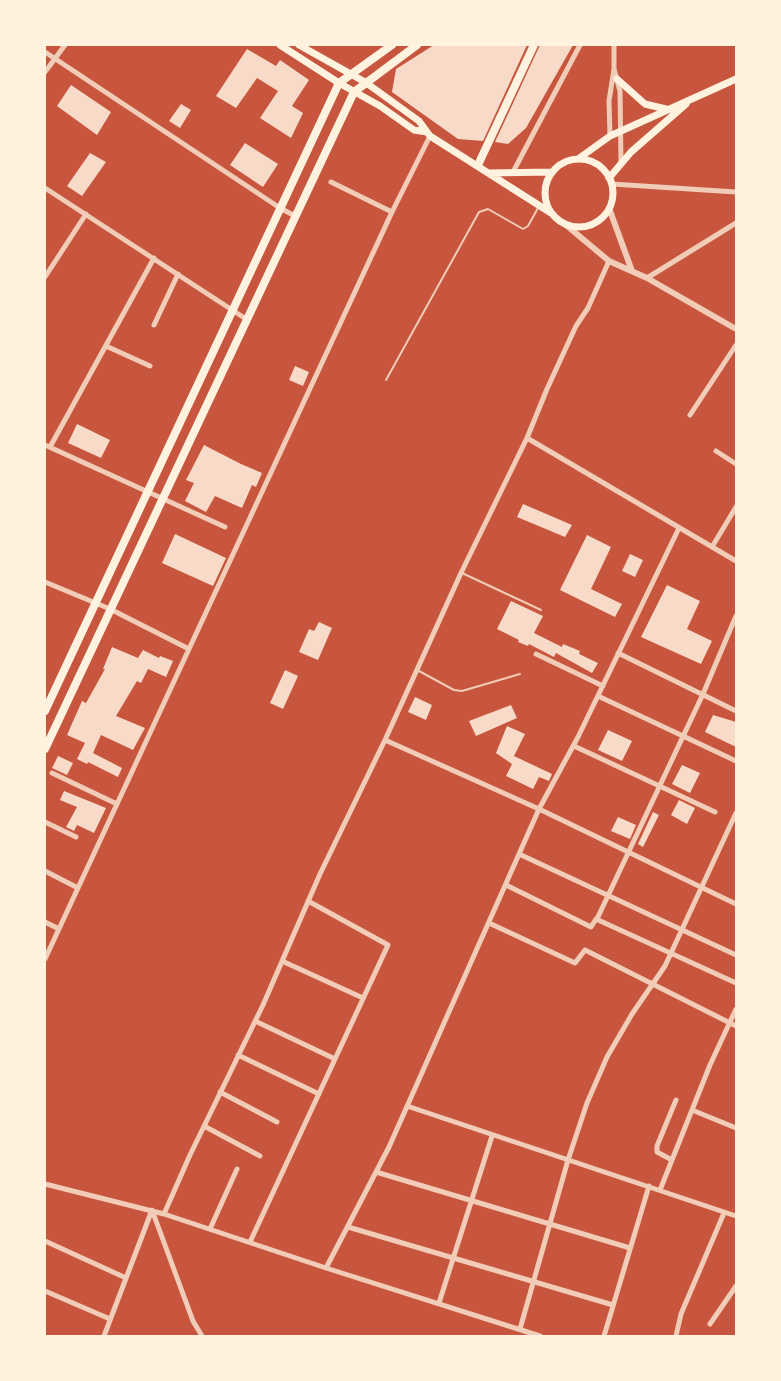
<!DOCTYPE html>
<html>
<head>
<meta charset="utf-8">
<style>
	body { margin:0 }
	#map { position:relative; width:781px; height:1381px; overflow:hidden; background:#c8553d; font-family:"Golos Text",sans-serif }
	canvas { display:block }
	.frame { position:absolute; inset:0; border:46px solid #fff3e0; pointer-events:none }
</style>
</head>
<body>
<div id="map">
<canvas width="781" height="1381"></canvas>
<div class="frame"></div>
</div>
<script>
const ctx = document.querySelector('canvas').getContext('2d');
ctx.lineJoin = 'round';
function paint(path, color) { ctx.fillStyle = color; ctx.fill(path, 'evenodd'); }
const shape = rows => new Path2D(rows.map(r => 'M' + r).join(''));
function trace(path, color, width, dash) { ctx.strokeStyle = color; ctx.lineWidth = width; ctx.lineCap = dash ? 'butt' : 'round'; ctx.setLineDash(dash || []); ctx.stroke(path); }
paint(shape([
	[434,45,527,45,483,141,458,139,392,92,396,69],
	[540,45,573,45,526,128,508,144,495,142],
	[247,49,276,66,280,60,309,80,292,106,303,113,291,138,260,118,278,91,257,78,236,108,216,96],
	[71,85,111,112,97,135,57,106],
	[181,104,191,110,180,128,169,121],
	[245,143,278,164,263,187,230,165],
	[90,153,106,162,82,196,67,186],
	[295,366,309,372,303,386,289,380],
	[77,424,110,440,101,458,68,443],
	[204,445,241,464,262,473,256,487,252,485,242,508,215,496,206,512,185,501,194,483,186,480],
	[523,504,572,525,565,537,517,517],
	[175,534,226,558,213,586,162,563],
	[587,535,611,547,591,589,622,604,615,617,560,590],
	[630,554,643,560,635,577,622,571],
	[667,585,700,601,687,629,712,641,701,664,641,637],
	[511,601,543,616,534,633,562,647,563,644,580,651,579,654,598,663,592,673,556,653,554,657,529,644,528,646,518,642,519,640,497,629],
	[319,622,332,628,318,660,299,652,309,629,314,631],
	[112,647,138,658,143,650,159,658,160,656,173,661,166,677,148,669,141,683,137,681,116,716,145,728,133,750,101,735,93,753,122,768,118,777,88,762,87,764,77,759,85,743,67,735,82,701,86,703,105,669,103,669],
	[285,670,298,676,283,709,270,703],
	[415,697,432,705,426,720,408,712],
	[511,705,517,718,476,736,469,721],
	[713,715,736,722,736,747,705,732],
	[507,726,525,734,514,756,552,774,549,781,539,777,533,789,506,776,512,764,496,753],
	[608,730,632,741,622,761,598,750],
	[58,756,73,763,67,775,52,768],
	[682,765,700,773,690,793,672,784],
	[64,791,106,808,94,833,77,825,74,831,66,827,77,807,60,800],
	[679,800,695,808,687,824,671,815],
	[653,812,659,815,643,847,638,844],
	[618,817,636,825,630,839,611,831]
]), '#f7dbc8');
trace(shape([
	[386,380,479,212,488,209,523,229,528,226,538,208],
	[462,573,541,610],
	[419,671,454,690,462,691,520,674]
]), '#f1ccb7', 2);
trace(shape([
	[45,52,280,208,295,216],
	[614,69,620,91,621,163],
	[45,72,65,45],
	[610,136,609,101,614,69,614,45],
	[513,172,580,45],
	[331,182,392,212],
	[612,184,736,192],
	[45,188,246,319],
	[45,277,86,214],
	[647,278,736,223],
	[154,325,178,274],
	[106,346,150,366],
	[690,415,736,345],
	[527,438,736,561],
	[45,445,225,527],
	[50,447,154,258],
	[716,451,736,464],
	[712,547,736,507],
	[45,582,110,609,189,649],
	[618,653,736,711],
	[536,654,603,686],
	[598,696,736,761],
	[385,740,539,809,736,904],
	[574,746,715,812],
	[52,773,117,804],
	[45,822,76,837],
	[519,854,736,955],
	[45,871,78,888],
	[506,885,591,927,596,919,736,983],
	[597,919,703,694,736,616],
	[45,922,59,929],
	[489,923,575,963,585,950,736,1026],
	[45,959,392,212,430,136],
	[282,961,363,998],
	[255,1021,335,1059],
	[238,1055,319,1094],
	[220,1092,277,1122],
	[407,1106,736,1216],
	[692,1110,736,1128],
	[204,1126,260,1156],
	[672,1160,657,1152,657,1146,676,1100],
	[376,1172,630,1248],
	[45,1184,164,1214,326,1268,540,1336],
	[660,1190,710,1065,736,1009],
	[164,1214,190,1155,263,1005,320,874,385,740,461,573,527,438,547,389,576,326,588,308,609,261],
	[348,1227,613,1305],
	[210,1229,237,1169],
	[45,1241,126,1278],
	[250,1242,388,945,308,901],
	[326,1268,389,1147,539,809,578,737,679,528],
	[45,1291,110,1319],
	[439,1303,492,1136],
	[710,1324,736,1286],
	[520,1329,568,1160,587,1103,607,1057,632,1014,665,966,736,813],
	[104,1336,152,1210,193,1321,202,1336],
	[604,1336,649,1186],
	[676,1336,681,1314,724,1213]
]), '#f1ccb7', 5);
trace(shape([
	[609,208,632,271],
	[566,225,609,261,647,278,736,329]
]), '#f1ccb7', 6);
trace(shape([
	[280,45,339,83,380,106,414,130,427,132],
	[299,45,365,82,419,121,430,136,551,213],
	[617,79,645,104,666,109],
	[578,159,610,136,736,79],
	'545 193a34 34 0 1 1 68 0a34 34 0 1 1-68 0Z',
	[489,173,552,172],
	[609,178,631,152,686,104]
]), '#fff3e0', 7);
trace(shape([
	[478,165,534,45],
	[45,711,339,83,392,45],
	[45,749,354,92,417,45]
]), '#fff3e0', 8);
</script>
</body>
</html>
